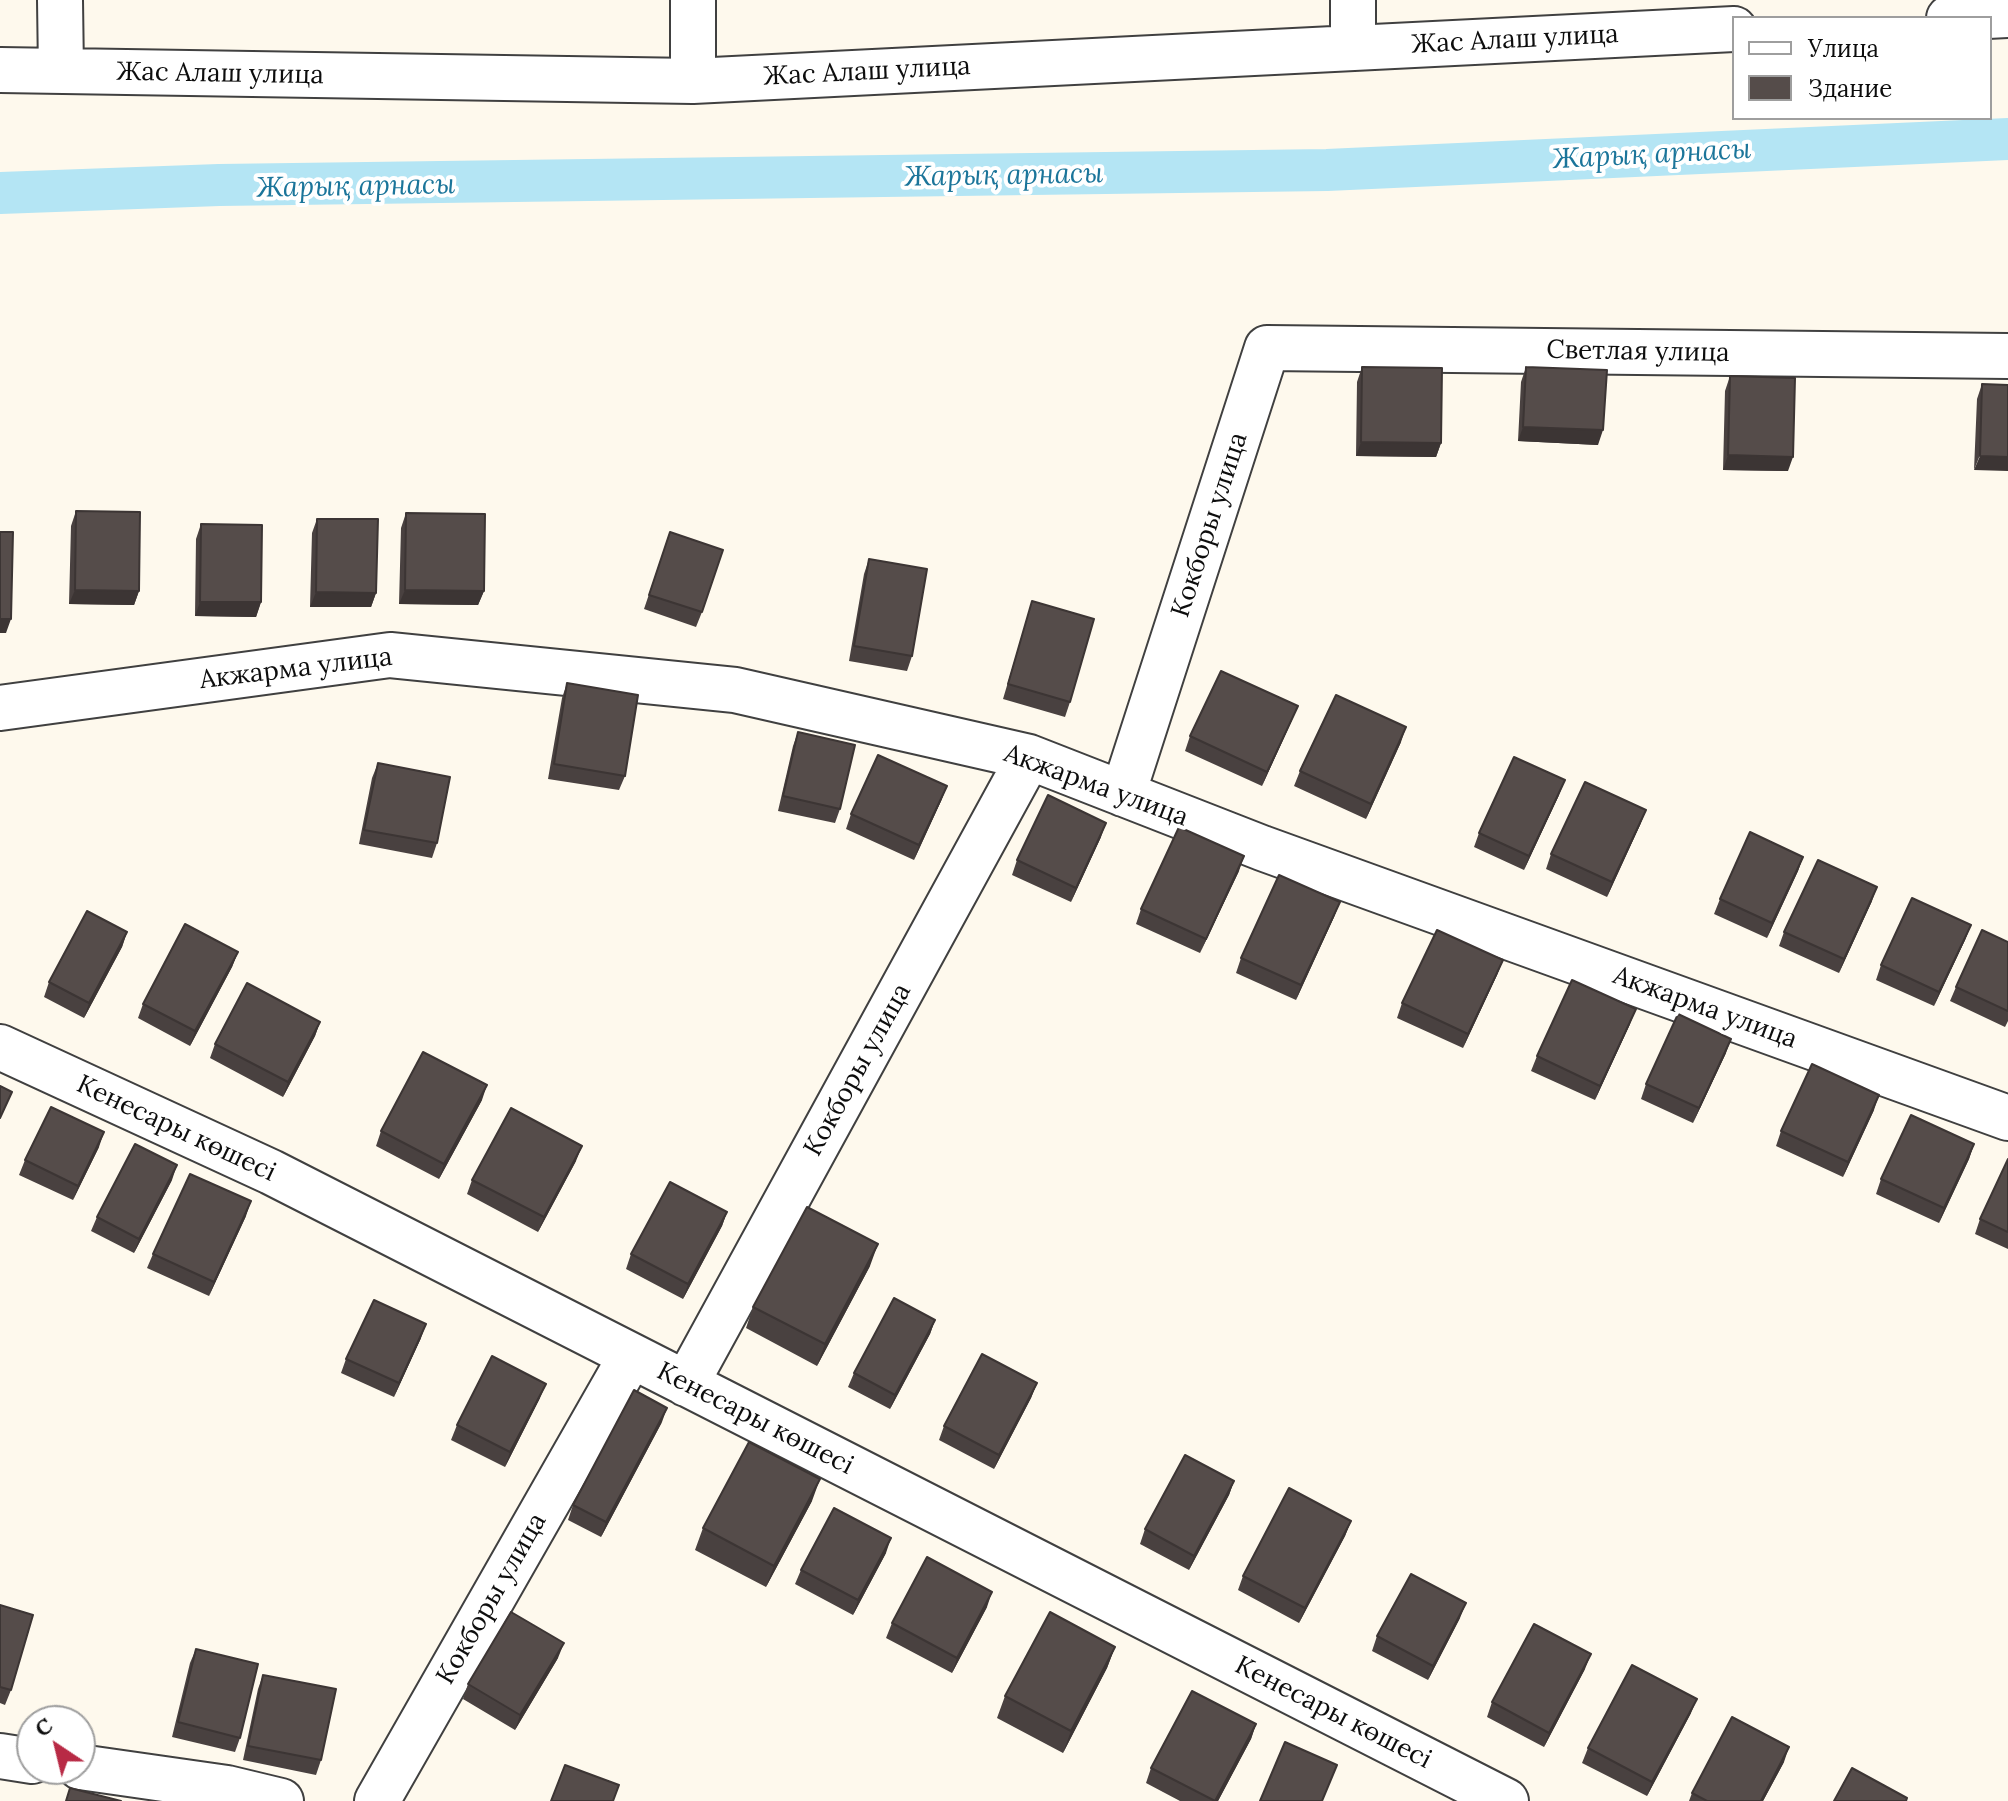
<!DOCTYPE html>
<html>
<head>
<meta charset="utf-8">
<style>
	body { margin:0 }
	#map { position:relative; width:2008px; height:1801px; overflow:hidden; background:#fef9ed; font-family:Lora,serif }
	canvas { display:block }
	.legend { position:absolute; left:1732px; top:16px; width:260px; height:104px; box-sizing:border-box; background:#fff; border:2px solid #9e9e9e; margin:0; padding:10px 14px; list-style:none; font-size:24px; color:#0d0d0d }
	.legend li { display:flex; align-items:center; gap:16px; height:40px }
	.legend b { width:40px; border:2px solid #9e9e9e }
	.north { position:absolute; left:16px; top:1705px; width:80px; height:80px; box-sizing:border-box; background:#fff; border:2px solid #9e9e9e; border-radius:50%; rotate:325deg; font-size:22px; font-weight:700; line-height:32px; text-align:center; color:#0d0d0d }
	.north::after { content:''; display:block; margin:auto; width:28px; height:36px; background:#b82a45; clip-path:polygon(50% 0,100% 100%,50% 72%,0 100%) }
</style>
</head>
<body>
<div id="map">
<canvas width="2008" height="1801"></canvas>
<ul class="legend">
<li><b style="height:10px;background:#fff"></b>Улица</li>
<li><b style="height:22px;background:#554c4a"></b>Здание</li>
</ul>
<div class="north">С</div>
</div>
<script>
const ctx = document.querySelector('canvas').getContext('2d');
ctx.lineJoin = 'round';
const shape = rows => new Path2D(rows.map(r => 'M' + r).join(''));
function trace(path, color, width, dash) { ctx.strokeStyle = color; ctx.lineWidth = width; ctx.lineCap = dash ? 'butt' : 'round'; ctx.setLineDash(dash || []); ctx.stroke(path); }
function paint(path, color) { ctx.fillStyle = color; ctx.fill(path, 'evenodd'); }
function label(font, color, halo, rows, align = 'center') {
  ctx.font = font + ' Lora,serif'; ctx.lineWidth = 8; ctx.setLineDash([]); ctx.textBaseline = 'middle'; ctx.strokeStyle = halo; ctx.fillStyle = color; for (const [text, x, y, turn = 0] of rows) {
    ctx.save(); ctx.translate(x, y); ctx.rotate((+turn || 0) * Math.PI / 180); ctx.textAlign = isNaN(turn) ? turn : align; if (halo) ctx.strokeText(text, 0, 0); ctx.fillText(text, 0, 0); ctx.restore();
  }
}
trace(shape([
	[0,193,219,185,1327,170,2008,139]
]), '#b4e5f4', 42);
const minor = shape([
	[60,0,61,71],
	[1353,0,1353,48],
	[1949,18,2008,15],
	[0,70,693,81,1734,29],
	[693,81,693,0],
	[0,708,390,655,735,690,1029,757,1262,848,2008,1118],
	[1123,794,1267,348,2008,356],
	[0,1047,271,1172,1506,1801],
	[686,1384,1029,757],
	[0,1756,32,1761],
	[80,1767,227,1788,281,1801],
	[377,1801,631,1356]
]);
trace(minor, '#404040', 48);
trace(minor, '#fff', 44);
paint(shape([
	[1362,367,1441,443,1436,457,1356,456,1357,382],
	[1526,367,1598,445,1518,441,1521,382],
	[1730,376,1788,471,1723,470,1725,391],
	[1982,384,2008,385,1974,470,1977,399],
	[76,511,139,591,134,605,69,604,71,526],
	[406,513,484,591,478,605,399,604,401,528],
	[317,519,376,593,371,607,310,607,312,533],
	[201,524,261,602,256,617,195,616,196,539],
	[670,532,702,612,696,627,644,609],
	[869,559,912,656,907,671,849,661,864,574],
	[1032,601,1070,702,1065,717,1003,699],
	[567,683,625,776,619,790,548,779,562,698],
	[1292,720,1262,786,1185,751,1190,736],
	[798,732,840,809,835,823,778,811,793,746],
	[1401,742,1366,819,1294,786,1300,771],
	[378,763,437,843,432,858,359,844,372,778],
	[947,786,941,801,914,860,846,829,851,814],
	[1559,795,1524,870,1474,847,1479,833],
	[1646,810,1640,825,1607,897,1546,869,1551,854],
	[1101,837,1071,902,1012,875,1017,860],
	[1803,857,1798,871,1767,938,1714,914,1720,899],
	[1239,871,1200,953,1136,924,1141,909],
	[1872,901,1839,973,1779,946,1784,932],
	[1340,902,1334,917,1296,1000,1236,973,1241,958],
	[1971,925,1965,940,1934,1006,1876,980,1881,965],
	[127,932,122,947,84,1018,44,997,49,982],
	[2008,942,2008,1021,2005,1027,1950,1001,1956,987],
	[238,952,232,967,190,1046,138,1018,143,1004],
	[1503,960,1497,975,1463,1048,1397,1018,1402,1003],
	[320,1022,315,1036,283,1097,210,1058,215,1044],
	[1630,1024,1595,1100,1531,1071,1537,1056],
	[1726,1053,1693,1123,1641,1099,1646,1084],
	[482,1100,439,1179,376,1146,381,1131],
	[1874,1110,1843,1177,1776,1146,1781,1131],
	[1974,1144,1969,1159,1939,1223,1876,1194,1881,1179],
	[99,1147,73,1200,19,1175,25,1160],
	[2008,1159,2008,1249,1975,1234,1980,1219],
	[576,1161,538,1232,467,1194,472,1180],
	[172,1180,134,1253,91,1231,97,1217],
	[727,1212,722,1226,683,1299,626,1269,631,1254],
	[246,1216,209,1296,147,1268,153,1254],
	[870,1266,817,1366,746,1328,753,1307],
	[935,1320,930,1334,890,1409,848,1387,854,1373],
	[421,1338,394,1397,341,1373,346,1359],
	[1037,1383,1031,1398,994,1469,939,1440,944,1426],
	[540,1398,505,1467,451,1440,457,1425],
	[662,1422,601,1537,568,1520,573,1505],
	[1234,1481,1229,1495,1189,1570,1140,1544,1145,1529],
	[812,1501,766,1587,695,1550,703,1528],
	[1351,1521,1345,1536,1299,1623,1238,1590,1243,1576],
	[886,1553,853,1615,795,1584,801,1570],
	[0,1605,11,1690,5,1705,0,1703],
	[987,1607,952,1673,886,1638,892,1623],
	[1460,1618,1428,1680,1372,1651,1377,1636],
	[1115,1647,1107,1668,1063,1753,997,1718,1005,1696],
	[196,1649,240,1738,235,1752,172,1737,190,1663],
	[558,1658,515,1730,463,1699,468,1684],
	[1585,1669,1544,1747,1487,1717,1492,1702],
	[263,1675,321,1760,316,1775,243,1760,258,1689],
	[1691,1713,1647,1796,1582,1763,1588,1748],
	[1256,1724,1251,1739,1218,1801,1180,1801,1146,1783,1151,1768],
	[1784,1762,1763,1801,1689,1801,1692,1793]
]), '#494140');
paint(shape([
	[1523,427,1603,430,1598,445,1518,441],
	[1361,442,1441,443,1436,457,1356,456],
	[1728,455,1793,457,1788,471,1723,470],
	[1980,456,2008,457,2008,471,1974,470],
	[75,590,139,591,134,605,69,604],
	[405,590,484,591,478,605,399,604],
	[316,592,376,593,371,607,310,607],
	[200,602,261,602,256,617,195,616],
	[0,619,11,619,6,633,0,633],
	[1298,706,1292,720,1262,786,1267,772],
	[1406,727,1401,742,1366,819,1371,804],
	[1565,780,1559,795,1524,870,1529,856],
	[947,786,941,801,914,860,919,845],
	[1646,810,1640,825,1607,897,1612,882],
	[1106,823,1101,837,1071,902,1076,888],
	[1244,856,1239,871,1200,953,1206,939],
	[1803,857,1798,871,1767,938,1772,923],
	[1877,887,1872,901,1839,973,1844,959],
	[1340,902,1334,917,1296,1000,1301,985],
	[1971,925,1965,940,1934,1006,1939,992],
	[127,932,122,947,84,1018,89,1003],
	[238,952,232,967,190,1046,195,1031],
	[1503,960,1497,975,1463,1048,1468,1034],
	[1636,1009,1630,1024,1595,1100,1600,1086],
	[320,1022,315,1036,283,1097,288,1082],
	[1731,1039,1726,1053,1693,1123,1699,1108],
	[487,1085,482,1100,439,1179,444,1164],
	[1879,1095,1874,1110,1843,1177,1848,1162],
	[104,1132,99,1147,73,1200,78,1186],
	[1974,1144,1969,1159,1939,1223,1944,1208],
	[582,1146,576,1161,538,1232,544,1217],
	[177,1165,172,1180,134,1253,139,1239],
	[251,1201,246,1216,209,1296,214,1282],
	[727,1212,722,1226,683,1299,688,1284],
	[878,1244,870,1266,817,1366,825,1344],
	[935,1320,930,1334,890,1409,895,1395],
	[426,1324,421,1338,394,1397,399,1383],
	[1037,1383,1031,1398,994,1469,999,1455],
	[546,1384,540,1398,505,1467,510,1452],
	[667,1408,662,1422,601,1537,606,1522],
	[820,1479,812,1501,766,1587,774,1566],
	[1234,1481,1229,1495,1189,1570,1194,1556],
	[1351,1521,1345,1536,1299,1623,1305,1608],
	[891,1538,886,1553,853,1615,858,1600],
	[992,1592,987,1607,952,1673,957,1658],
	[1466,1603,1460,1618,1428,1680,1433,1666],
	[564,1643,558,1658,515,1730,520,1715],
	[1115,1647,1107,1668,1063,1753,1071,1731],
	[1591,1654,1585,1669,1544,1747,1549,1733],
	[1697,1699,1691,1713,1647,1796,1652,1782],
	[1256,1724,1251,1739,1218,1801,1215,1801],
	[1789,1747,1784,1762,1763,1801,1761,1801]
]), '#3c3534');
const building = shape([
	[1362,367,1442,368,1441,443,1361,442,1362,367],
	[1526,367,1607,370,1603,430,1523,427,1526,367],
	[1730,376,1795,378,1793,457,1728,455,1730,376],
	[1982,384,2008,385,2008,457,1980,456,1982,384],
	[76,511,140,512,139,591,75,590,76,511],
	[406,513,485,514,484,591,405,590,406,513],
	[317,519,378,519,376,593,316,592,317,519],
	[201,524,262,525,261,602,200,602,201,524],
	[0,532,13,532,11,619,0,619,0,532],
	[670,532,723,550,702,612,649,595,670,532],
	[869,559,927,569,912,656,854,646,869,559],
	[1032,601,1094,619,1070,702,1008,684,1032,601],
	[1221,671,1298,706,1267,772,1190,736,1221,671],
	[567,683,638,695,625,776,554,764,567,683],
	[1336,695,1406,727,1371,804,1300,771,1336,695],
	[798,732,855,745,840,809,783,796,798,732],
	[878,755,947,786,919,845,851,814,878,755],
	[1514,757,1565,780,1529,856,1479,833,1514,757],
	[378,763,450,777,437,843,364,830,378,763],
	[1585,782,1646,810,1612,882,1551,854,1585,782],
	[1048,795,1106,823,1076,888,1017,860,1048,795],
	[1179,827,1244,856,1206,939,1141,909,1179,827],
	[1750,832,1803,857,1772,923,1720,899,1750,832],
	[1818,860,1877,887,1844,959,1784,932,1818,860],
	[1279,875,1340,902,1301,985,1241,958,1279,875],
	[1912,898,1971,925,1939,992,1881,965,1912,898],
	[87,911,127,932,89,1003,49,982,87,911],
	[185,924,238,952,195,1031,143,1004,185,924],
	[1437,930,1503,960,1468,1034,1402,1003,1437,930],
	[1982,930,2008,942,2008,1011,1956,987,1982,930],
	[1572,980,1636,1009,1600,1086,1537,1056,1572,980],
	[247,983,320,1022,288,1082,215,1044,247,983],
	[1678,1014,1731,1039,1699,1108,1646,1084,1678,1014],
	[423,1052,487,1085,444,1164,381,1131,423,1052],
	[1812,1064,1879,1095,1848,1162,1781,1131,1812,1064],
	[0,1086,12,1092,0,1118,0,1086],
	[51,1107,104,1132,78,1186,25,1160,51,1107],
	[511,1108,582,1146,544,1217,472,1180,511,1108],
	[1911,1115,1974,1144,1944,1208,1881,1179,1911,1115],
	[135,1144,177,1165,139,1239,97,1217,135,1144],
	[2008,1159,2008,1232,1980,1219,2008,1159],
	[190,1174,251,1201,214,1282,153,1254,190,1174],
	[670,1182,727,1212,688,1284,631,1254,670,1182],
	[807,1207,878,1244,825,1344,753,1307,807,1207],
	[894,1298,935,1320,895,1395,854,1373,894,1298],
	[374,1300,426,1324,399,1383,346,1359,374,1300],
	[982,1354,1037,1383,999,1455,944,1426,982,1354],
	[492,1356,546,1384,510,1452,457,1425,492,1356],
	[634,1390,667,1408,606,1522,573,1505,634,1390],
	[749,1442,820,1479,774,1566,703,1528,749,1442],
	[1185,1455,1234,1481,1194,1556,1145,1529,1185,1455],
	[1289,1488,1351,1521,1305,1608,1243,1576,1289,1488],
	[834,1508,891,1538,858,1600,801,1570,834,1508],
	[927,1557,992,1592,957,1658,892,1623,927,1557],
	[1411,1574,1466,1603,1433,1666,1377,1636,1411,1574],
	[0,1605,33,1615,11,1690,0,1687,0,1605],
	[511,1612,564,1643,520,1715,468,1684,511,1612],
	[1050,1612,1115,1647,1071,1731,1005,1696,1050,1612],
	[1534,1624,1591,1654,1549,1733,1492,1702,1534,1624],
	[196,1649,258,1664,240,1738,178,1722,196,1649],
	[1632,1665,1697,1699,1652,1782,1588,1748,1632,1665],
	[263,1675,336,1689,321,1760,248,1746,263,1675],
	[1192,1691,1256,1724,1215,1801,1151,1768,1192,1691],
	[1732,1717,1789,1747,1761,1801,1707,1801,1692,1793,1732,1717],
	[1285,1742,1337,1765,1322,1801,1260,1801,1285,1742],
	[565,1765,619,1785,613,1801,551,1801,565,1765],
	[1852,1768,1907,1798,1906,1801,1834,1801,1852,1768],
	[70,1788,121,1801,66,1801,70,1788]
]);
paint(building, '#554c4a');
trace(building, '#3c3534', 2);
label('26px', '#0d0d0d', '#fff', [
	["Жас Алаш улица",1515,40,-3],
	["Жас Алаш улица",867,72,-3],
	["Жас Алаш улица",220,74,1],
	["Светлая улица",1638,352,1],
	["Кокборы улица",1210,525,-72],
	["Акжарма улица",296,669,-7],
	["Акжарма улица",1096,786,20],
	["Акжарма улица",1705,1008,20],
	["Кокборы улица",858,1070,-61],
	["Кенесары көшесі",176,1129,25],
	["Кенесары көшесі",755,1419,27],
	["Кокборы улица",492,1599,-60],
	["Кенесары көшесі",1333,1713,27]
]);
label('italic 28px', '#1b759a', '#fff', [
	["Жарық арнасы",1652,155,-3],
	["Жарық арнасы",1004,176,-1],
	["Жарық арнасы",356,187,-1]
]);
</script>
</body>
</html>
